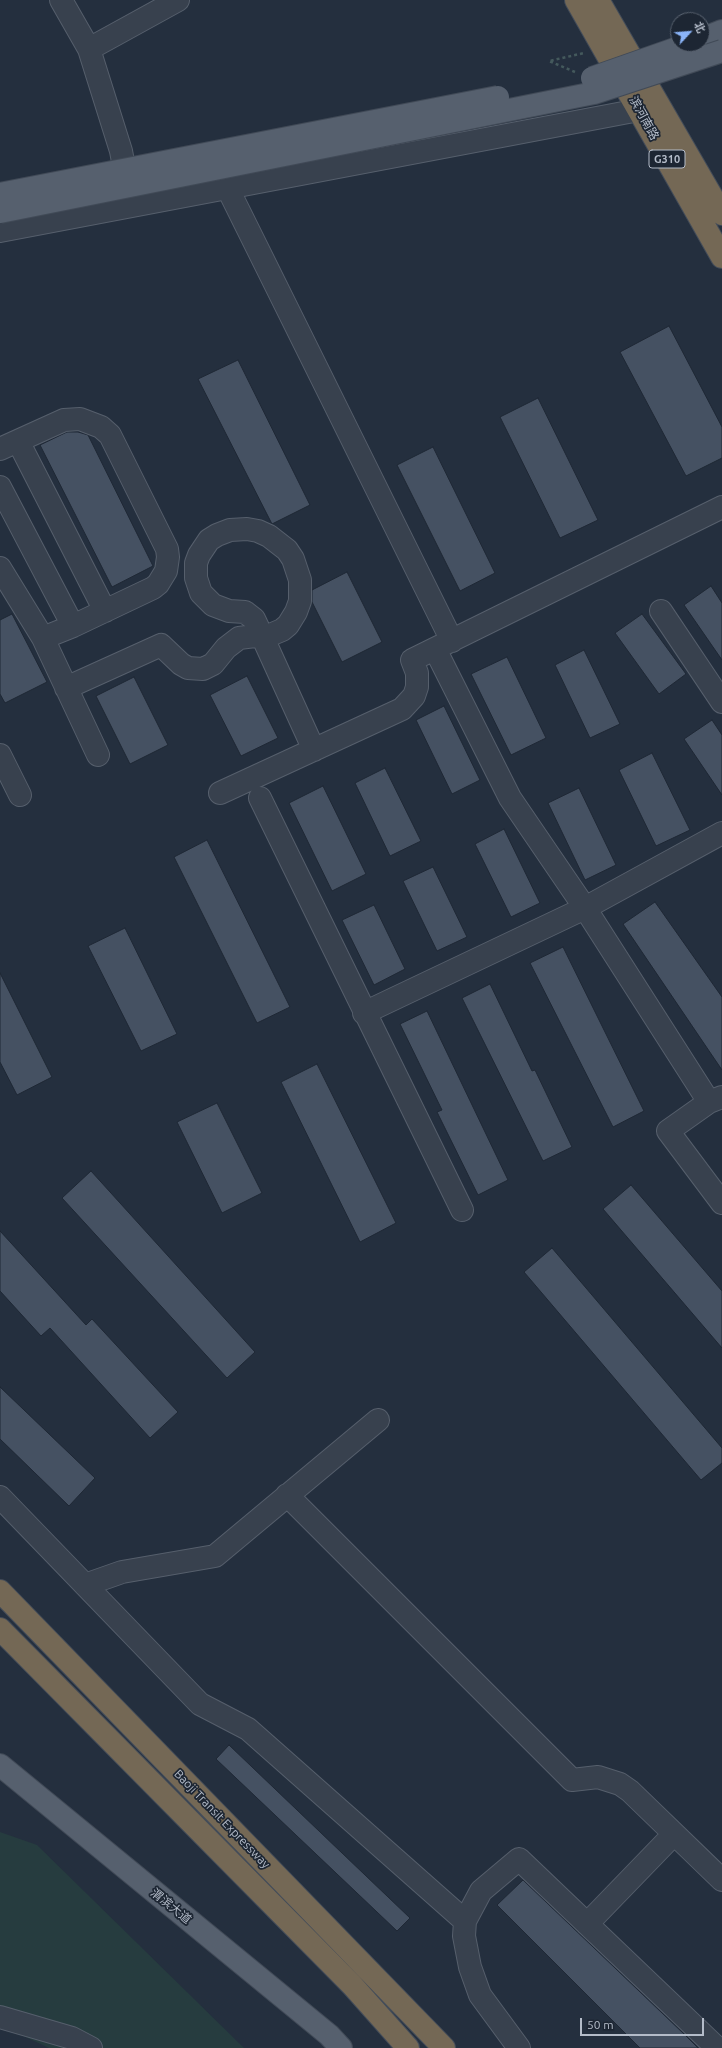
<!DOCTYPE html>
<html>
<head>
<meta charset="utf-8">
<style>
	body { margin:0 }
	#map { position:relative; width:722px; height:2048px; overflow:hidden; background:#242f3e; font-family:Ubuntu,"Noto Sans SC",sans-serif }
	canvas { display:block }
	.north { position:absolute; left:670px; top:12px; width:40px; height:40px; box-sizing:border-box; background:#1d2633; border:1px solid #59626f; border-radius:50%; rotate:64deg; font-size:11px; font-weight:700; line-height:16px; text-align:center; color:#b4bcc9 }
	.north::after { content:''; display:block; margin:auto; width:14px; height:18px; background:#8ab4f8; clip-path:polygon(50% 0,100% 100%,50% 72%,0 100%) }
	.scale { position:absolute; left:580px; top:2018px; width:124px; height:18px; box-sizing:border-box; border:2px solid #b4bcc9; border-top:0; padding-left:5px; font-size:12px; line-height:14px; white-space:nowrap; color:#b4bcc9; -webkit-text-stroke:3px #1d2633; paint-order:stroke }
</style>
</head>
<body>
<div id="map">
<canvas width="722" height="2048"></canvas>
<div class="north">北</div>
<div class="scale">50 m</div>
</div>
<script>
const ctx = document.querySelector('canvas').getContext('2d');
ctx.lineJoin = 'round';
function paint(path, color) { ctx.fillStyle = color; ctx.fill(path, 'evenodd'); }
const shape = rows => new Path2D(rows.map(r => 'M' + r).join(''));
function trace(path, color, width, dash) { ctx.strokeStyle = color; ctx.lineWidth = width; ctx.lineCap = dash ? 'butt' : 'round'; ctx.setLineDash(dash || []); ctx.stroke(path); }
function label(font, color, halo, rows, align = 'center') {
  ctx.font = font + ' Ubuntu,"Noto Sans SC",sans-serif'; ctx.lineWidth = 3.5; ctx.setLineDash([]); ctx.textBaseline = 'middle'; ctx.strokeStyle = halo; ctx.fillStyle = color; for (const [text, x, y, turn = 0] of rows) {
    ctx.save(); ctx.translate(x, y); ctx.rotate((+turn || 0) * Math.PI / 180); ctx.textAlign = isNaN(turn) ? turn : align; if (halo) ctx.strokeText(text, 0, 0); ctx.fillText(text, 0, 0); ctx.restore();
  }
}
paint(shape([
	[0,1832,37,1845,244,2048,49,2048,0,2025]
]), '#263c3f');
const building = shape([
	[669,326,722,427,722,458,686,476,620,352,669,326],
	[238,360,310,505,272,524,198,379,238,360],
	[538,398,598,520,560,538,500,417,538,398],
	[67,432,78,432,88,435,153,566,112,587,40,445,67,432],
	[433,447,495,573,460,591,397,465,433,447],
	[347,572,382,642,342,662,312,602,312,590,347,572],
	[711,586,722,603,722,660,684,605,711,586],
	[12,614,47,682,5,703,0,694,0,620,12,614],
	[642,614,686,674,659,694,615,633,642,614],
	[584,650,620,724,590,738,555,665,584,650],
	[507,657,546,738,511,755,471,674,507,657],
	[247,676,278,738,241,756,210,695,247,676],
	[134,677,168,745,130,764,96,696,134,677],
	[444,706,480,780,452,794,416,720,444,706],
	[712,720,722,735,722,795,684,739,712,720],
	[652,753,690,830,656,846,619,770,652,753],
	[385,768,421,841,390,856,355,783,385,768],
	[323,786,366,874,332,891,289,803,323,786],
	[579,788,616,865,585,880,548,803,579,788],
	[504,829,540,903,511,917,475,844,504,829],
	[207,840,290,1007,257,1023,174,857,207,840],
	[433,867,467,937,437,951,403,881,433,867],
	[655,902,722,997,722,1070,623,924,655,902],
	[374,905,405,969,374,985,342,920,374,905],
	[125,928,177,1034,141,1051,88,946,125,928],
	[563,947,644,1111,613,1127,530,963,563,947],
	[0,973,52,1077,17,1095,0,1062,0,973],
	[490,984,532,1071,535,1070,572,1147,543,1161,462,998,490,984],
	[427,1011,508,1180,478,1195,437,1112,442,1110,400,1024,427,1011],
	[317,1064,396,1223,360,1242,281,1082,317,1064],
	[217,1103,262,1193,222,1213,177,1122,217,1103],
	[91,1171,255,1352,227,1378,62,1198,91,1171],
	[631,1185,722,1291,722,1348,603,1209,631,1185],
	[0,1231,86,1325,92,1319,178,1412,150,1438,50,1328,41,1336,0,1291,0,1231],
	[552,1248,722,1448,722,1463,701,1480,524,1272,552,1248],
	[0,1387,95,1478,69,1506,0,1439,0,1387],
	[229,1745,410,1918,397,1931,216,1759,229,1745],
	[523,1880,685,2035,698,2048,640,2048,497,1905,523,1880]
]);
paint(building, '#455162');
trace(building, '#1f2835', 1);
const minor = shape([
	[61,0,89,49,121,151,128,188],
	[89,49,178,0],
	[228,189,452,641],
	[0,231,639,110],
	[18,441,105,611],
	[0,449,64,420,80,419,101,427,110,435,167,549,168,557,166,571,158,584,153,588,73,626,43,638,0,568],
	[0,487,73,626],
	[661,611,722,702],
	[43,638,98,755],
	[435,649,510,798,585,908,709,1102],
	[66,688,161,645,181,664,188,668,203,669,213,664,226,648,239,638,255,636,263,638,282,630,288,625,296,612,300,601,300,580,293,559,287,550,269,536,258,531,247,529,230,530,217,535,209,540,199,555,196,563,196,578,201,593,213,605,229,611,245,612,254,619,263,638,314,750],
	[0,755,20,795],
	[220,793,402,709,414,696,417,687,417,673,412,660,722,507],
	[260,798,462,1210],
	[364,1013,585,908,722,833],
	[722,1097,709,1102,668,1131,722,1203],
	[287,1495,572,1780,598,1777,620,1784,630,1791,722,1880],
	[0,1497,200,1704,248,1729,465,1921],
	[85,1585,122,1572,215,1556,378,1420],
	[587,1924,674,1834],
	[0,2017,72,2038,91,2048],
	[519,2048,480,1995,470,1967,464,1936,465,1921,481,1891,519,1859,717,2048]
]);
const major = shape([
	[702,39,722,31],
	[0,1765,329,2035,341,2048]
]);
const highway = shape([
	[576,0,722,257],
	[598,0,722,214],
	[0,1591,444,2048],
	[0,1629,352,1985,408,2048]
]);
trace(minor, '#565f6c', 24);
trace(major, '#414a57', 24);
trace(highway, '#434c59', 24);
trace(shape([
	[575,72,549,61,584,53]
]), '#44595c', 2.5, [3, 3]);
trace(minor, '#38414e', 22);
trace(major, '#56606e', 22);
trace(highway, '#746855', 22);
const majorBridge = shape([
	[592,78,689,44],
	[0,194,498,97],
	[0,212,594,93,722,51]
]);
trace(majorBridge, '#414a57', 24, []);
trace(majorBridge, '#56606e', 22);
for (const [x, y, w] of [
	[667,159,36]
]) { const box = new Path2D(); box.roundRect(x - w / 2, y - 9, w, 18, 3); ctx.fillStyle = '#1d2633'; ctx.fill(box); trace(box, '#b4bcc9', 1); }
label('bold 11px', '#b4bcc9', null, [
	["G310",667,159]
]);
label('12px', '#b4bcc9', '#1d2633', [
	["滨河南路",644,118,61],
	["Baoji Transit Expressway",222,1819,46],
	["渭滨大道",171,1906,39]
]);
</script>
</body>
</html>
